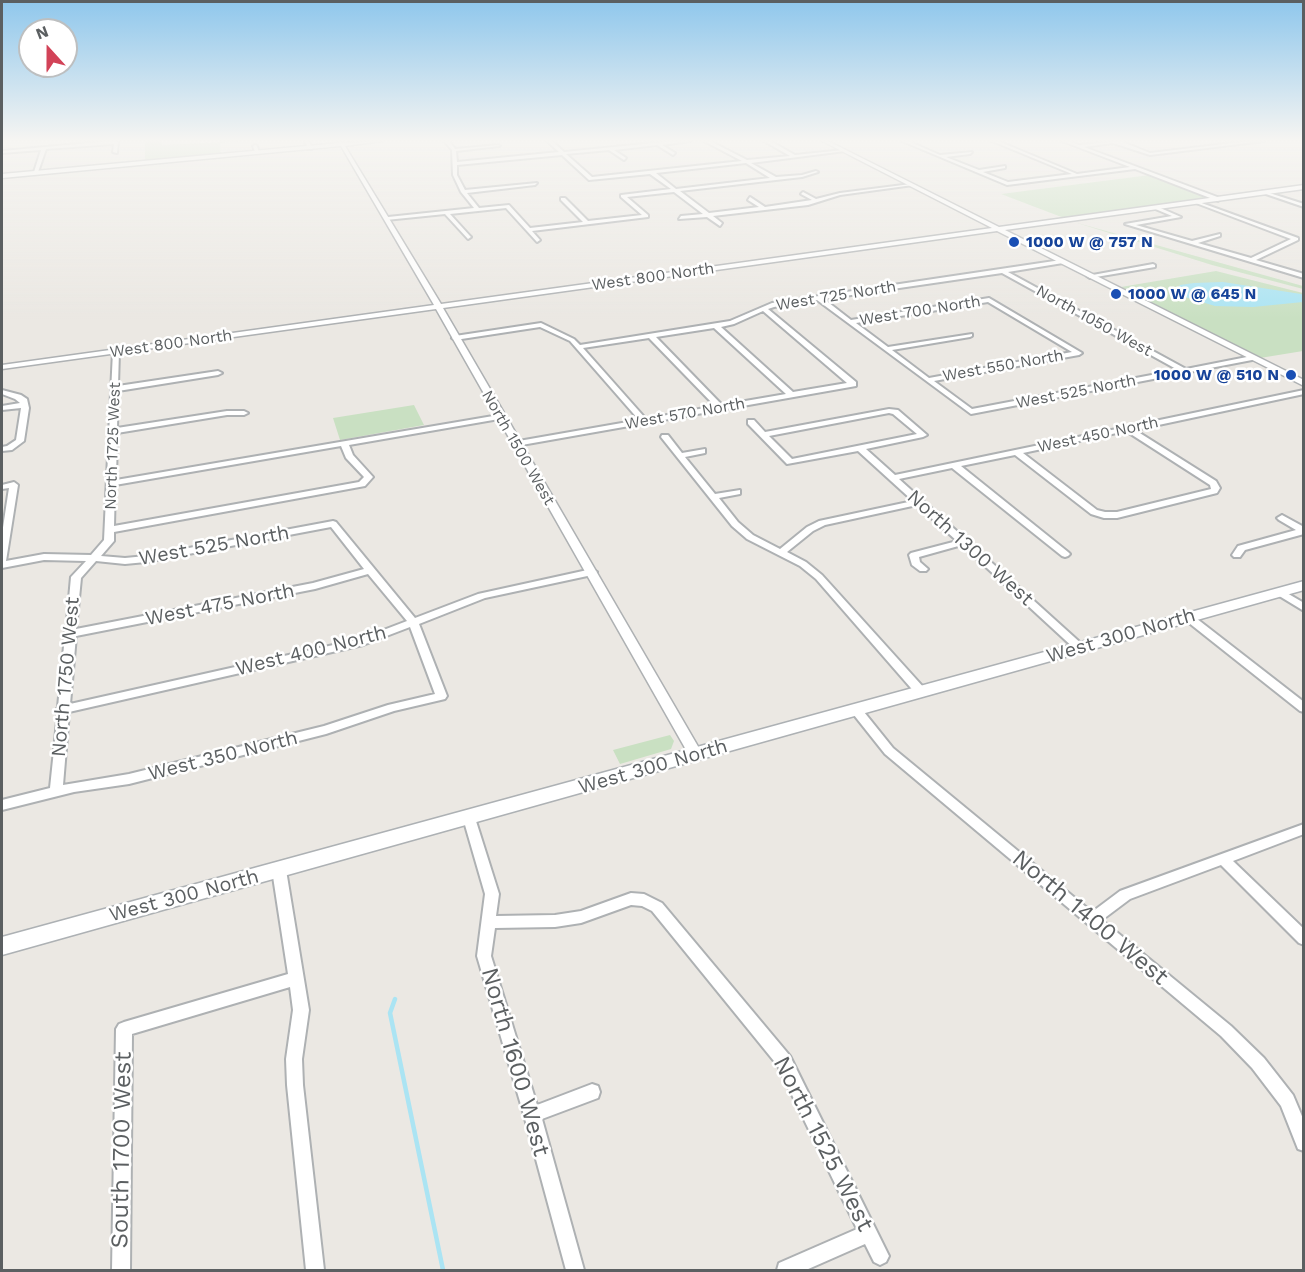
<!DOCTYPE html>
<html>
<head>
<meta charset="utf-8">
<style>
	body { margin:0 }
	#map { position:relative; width:1305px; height:1272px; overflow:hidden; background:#ebe8e3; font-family:"Work Sans",sans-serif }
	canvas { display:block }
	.frame { position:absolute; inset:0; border:3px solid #5b5f61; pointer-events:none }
	.north { position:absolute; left:18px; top:18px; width:60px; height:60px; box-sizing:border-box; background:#fff; border:2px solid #bdbfc0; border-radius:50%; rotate:339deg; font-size:16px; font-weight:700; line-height:24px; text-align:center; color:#5b5f61 }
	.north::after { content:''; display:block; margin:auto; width:21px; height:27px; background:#d24358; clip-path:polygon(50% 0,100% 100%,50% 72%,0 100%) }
</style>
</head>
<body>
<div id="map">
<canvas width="1305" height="1272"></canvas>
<div class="frame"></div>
<div class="north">N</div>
</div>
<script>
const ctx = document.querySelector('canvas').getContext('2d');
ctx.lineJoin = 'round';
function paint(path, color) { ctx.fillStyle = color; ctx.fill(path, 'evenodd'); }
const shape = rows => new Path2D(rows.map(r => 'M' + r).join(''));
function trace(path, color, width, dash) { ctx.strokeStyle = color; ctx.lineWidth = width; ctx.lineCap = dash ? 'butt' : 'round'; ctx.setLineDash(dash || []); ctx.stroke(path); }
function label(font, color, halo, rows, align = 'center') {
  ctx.font = font + ' "Work Sans",sans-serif'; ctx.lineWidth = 5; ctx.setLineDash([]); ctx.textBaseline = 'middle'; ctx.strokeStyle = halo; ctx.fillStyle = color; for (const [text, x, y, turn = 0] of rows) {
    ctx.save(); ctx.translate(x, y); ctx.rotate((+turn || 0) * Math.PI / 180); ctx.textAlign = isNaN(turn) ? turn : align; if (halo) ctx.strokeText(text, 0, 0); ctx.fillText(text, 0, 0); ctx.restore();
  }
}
paint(shape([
	[145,141,162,141,162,145,240,141,220,143,221,155,145,162],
	[1150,175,1211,198,1064,218,1001,194],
	[1074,222,1303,286,1303,289,1212,265],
	[1216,271,1303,293,1303,351,1260,358,1121,287],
	[414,405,424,425,340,440,333,418],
	[670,735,674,741,671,749,620,764,613,750]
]), '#c9e0c2');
paint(shape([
	[1223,282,1301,294,1303,295,1303,302,1253,307,1215,306,1182,296,1176,290,1180,285,1194,283]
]), '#abe4f3');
trace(shape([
	[395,999,390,1013,443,1270]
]), '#abe4f3', 4.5);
const minor = shape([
	[110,141,118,142,117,153,113,152,114,144,46,149,38,172,36,173,34,172,41,150,2,153,2,151,110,141],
	[305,141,309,141,312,149,308,149,305,141],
	[444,141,449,141,455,149,498,145,500,146,456,151,457,162,559,152,547,141,552,141,564,152,673,141,690,141,662,145,675,153,673,155,657,145,614,150,626,158,624,160,609,150,566,154,592,177,742,161,704,141,710,141,747,160,790,156,764,141,770,141,795,155,843,150,845,151,751,163,776,177,802,175,816,171,818,172,802,177,680,191,709,213,759,207,748,200,750,197,765,207,812,200,801,194,803,192,816,199,840,193,911,184,913,185,840,195,808,205,713,216,722,223,720,226,707,217,679,219,681,216,703,214,674,192,627,197,648,215,648,217,532,231,540,240,537,242,506,208,450,214,470,236,471,237,468,239,445,214,386,220,388,217,474,208,461,192,453,175,452,150,444,141],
	[562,155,589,180,650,174,671,189,621,195,621,197,642,215,588,221,565,198,561,198,561,200,583,222,530,228,509,205,479,208,467,193,535,185,537,183,465,190,457,175,457,165,562,155],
	[746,163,770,178,676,189,656,173,746,163],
	[902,141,908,141,940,155,972,152,970,154,946,157,979,170,1005,166,1005,168,983,172,1008,182,1072,174,992,141,998,141,1077,174,1130,167,1062,141,1068,141,1079,145,1120,141,1150,153,1249,141,1264,141,1150,155,1113,143,1084,147,1220,198,1218,201,1135,169,1007,185,902,141],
	[255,145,257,146,259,153,255,152,253,146,255,145],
	[1263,191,1304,204,1304,207,1263,193,1263,191],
	[1196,201,1298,238,1298,240,1256,260,1304,274,1304,278,1125,224,1172,216,1153,208,1158,207,1181,217,1136,225,1192,241,1220,234,1220,236,1198,243,1251,258,1291,239,1196,203,1196,201],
	[1061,260,1064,262,1063,263,1008,272,1186,369,1252,356,1256,358,1252,360,971,414,817,300,774,307,768,309,856,382,856,386,516,446,512,444,513,442,639,420,570,341,540,327,455,340,452,338,455,336,541,323,574,339,580,345,730,321,772,303,1061,260],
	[1002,273,1178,370,972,409,934,381,1079,355,1082,353,989,298,851,320,824,299,1002,273],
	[988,302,1072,352,929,378,892,350,970,337,972,336,972,334,888,347,856,323,988,302],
	[763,311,847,383,793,392,721,327,734,324,763,311],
	[714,328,786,394,722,405,656,337,714,328],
	[649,338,715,406,646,419,583,348,649,338],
	[1153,264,1155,265,1155,267,1090,278,1087,276,1153,264],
	[116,349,119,351,118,386,218,371,222,373,218,375,118,391,117,428,227,411,244,411,248,413,244,415,227,415,117,433,116,480,499,415,503,417,499,419,349,445,353,455,373,477,365,486,114,532,114,541,101,556,125,558,146,556,333,521,336,522,415,618,478,594,592,569,597,572,592,575,485,598,419,624,447,696,445,699,394,711,326,734,129,784,74,792,2,810,2,800,50,788,58,712,56,710,58,707,65,636,64,634,66,632,71,577,86,561,44,560,2,568,2,534,9,488,2,489,2,485,14,482,18,485,6,561,44,554,91,555,104,540,113,351,116,349],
	[341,446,346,458,364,477,359,482,114,526,115,485,341,446],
	[331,527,364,569,313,583,76,629,81,578,96,561,125,564,146,562,331,527],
	[368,574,407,621,360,639,70,704,76,636,315,589,368,574],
	[410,627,435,694,388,705,324,726,129,774,63,785,69,712,363,645,410,627],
	[2,390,21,395,27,399,29,408,24,441,12,450,2,451,2,447,7,446,16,440,21,408,2,410,2,406,20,403,15,399,2,394,2,390],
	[1304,390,1304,394,1135,430,1216,481,1220,488,1217,493,1117,518,1104,518,1091,514,1015,455,961,466,1068,552,1070,554,1068,556,1065,557,1062,556,952,468,899,479,1084,646,1085,648,1084,650,1076,650,962,545,919,557,920,562,928,569,926,571,920,571,912,565,909,555,911,553,957,541,917,505,825,525,813,531,787,552,806,562,822,575,925,689,927,692,925,695,921,696,917,695,816,579,800,566,747,539,732,526,661,437,662,435,668,435,682,453,705,449,705,453,685,457,715,494,740,490,740,494,719,498,738,522,753,535,780,549,807,527,819,521,913,501,858,451,787,464,748,424,748,420,754,420,765,432,889,409,898,410,927,435,923,437,866,449,895,475,1304,390],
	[889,413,893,414,917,434,792,459,769,436,889,413],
	[1126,431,1210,485,1211,489,1117,512,1105,512,1097,510,1023,453,1126,431],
	[1282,515,1304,527,1304,534,1245,550,1240,557,1234,557,1232,555,1238,546,1296,530,1279,520,1277,518,1282,515],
	[1280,589,1304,603,1304,611,1276,594,1275,592,1276,590,1280,589],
	[1188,614,1192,615,1304,702,1304,712,1300,711,1184,619,1183,617,1184,615,1188,614],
	[856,706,860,707,893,748,1092,912,1120,891,1304,824,1304,834,1233,861,1304,929,1304,945,1299,943,1221,865,1130,899,1102,920,1231,1026,1264,1058,1293,1095,1304,1121,1304,1151,1298,1149,1281,1106,1252,1068,1221,1036,885,754,850,710,852,707,856,706],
	[469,813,474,815,475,818,499,894,496,916,555,915,581,911,631,893,644,894,662,903,790,1056,886,1250,889,1256,886,1262,880,1265,874,1262,865,1244,806,1270,777,1270,779,1263,857,1229,778,1066,652,911,642,906,631,905,581,923,555,927,495,928,491,956,537,1105,592,1084,598,1086,600,1092,598,1098,542,1119,584,1270,566,1270,524,1115,477,956,485,894,463,818,464,815,469,813],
	[279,865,284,866,286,870,309,1010,302,1059,303,1085,324,1270,306,1270,287,1085,286,1059,293,1010,290,987,132,1034,130,1270,112,1270,116,1029,119,1024,124,1022,288,974,272,870,274,866,279,865]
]);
const tertiary = shape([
	[338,141,344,143,382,141,345,146,441,304,992,228,822,141,828,141,999,227,1304,185,1304,189,1005,230,1304,380,1304,386,997,231,443,308,703,755,701,758,696,760,691,758,689,755,436,309,2,369,2,365,434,305,341,146,2,178,2,174,339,143,338,141]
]);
const secondary = shape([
	[1304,581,1304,590,2,955,2,937,1304,581]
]);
trace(minor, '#aeb1b3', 4);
trace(tertiary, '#aeb1b3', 3);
trace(secondary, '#adb1b4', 3);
paint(minor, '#fff');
paint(tertiary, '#fff');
paint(secondary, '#fff');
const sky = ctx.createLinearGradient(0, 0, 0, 319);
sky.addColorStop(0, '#8fc7ec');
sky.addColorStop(0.44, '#f6f5f2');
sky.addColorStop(1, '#f6f5f200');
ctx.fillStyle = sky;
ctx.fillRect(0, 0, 1305, 319);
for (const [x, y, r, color] of [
	[1014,242,6,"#1a4fb4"],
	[1116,294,6,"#1a4fb4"],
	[1291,375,6,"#1a4fb4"]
]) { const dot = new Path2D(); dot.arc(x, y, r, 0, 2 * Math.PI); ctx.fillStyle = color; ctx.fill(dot); trace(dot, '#fff', 2); }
label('bold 16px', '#164399', '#fff', [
	["1000 W @ 757 N",1026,242],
	["1000 W @ 645 N",1128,294],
	["1000 W @ 510 N",1279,375,"right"]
], 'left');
label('16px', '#5b5f61', '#fff', [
	["West 800 North",653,277,-8],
	["West 725 North",836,296,-9],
	["West 700 North",920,311,-9],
	["North 1050 West",1094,321,29],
	["West 800 North",171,344,-8],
	["West 550 North",1003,366,-10],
	["West 525 North",1076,392,-11],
	["West 570 North",685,414,-10],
	["West 450 North",1098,435,-12],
	["North 1725 West",113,446,-88],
	["North 1500 West",518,448,60]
]);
label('20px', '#5b5f61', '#fff', [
	["West 525 North",214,546,-10],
	["North 1300 West",970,548,42],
	["West 475 North",220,605,-11],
	["West 300 North",1121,636,-16],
	["West 400 North",311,651,-14],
	["North 1750 West",66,677,-85],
	["West 350 North",223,756,-14],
	["West 300 North",653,767,-16],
	["West 300 North",184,896,-15]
]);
label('24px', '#5b5f61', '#fff', [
	["North 1400 West",1090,918,40],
	["North 1600 West",515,1062,74],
	["North 1525 West",823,1144,63],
	["South 1700 West",122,1150,-89]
]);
</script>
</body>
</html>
